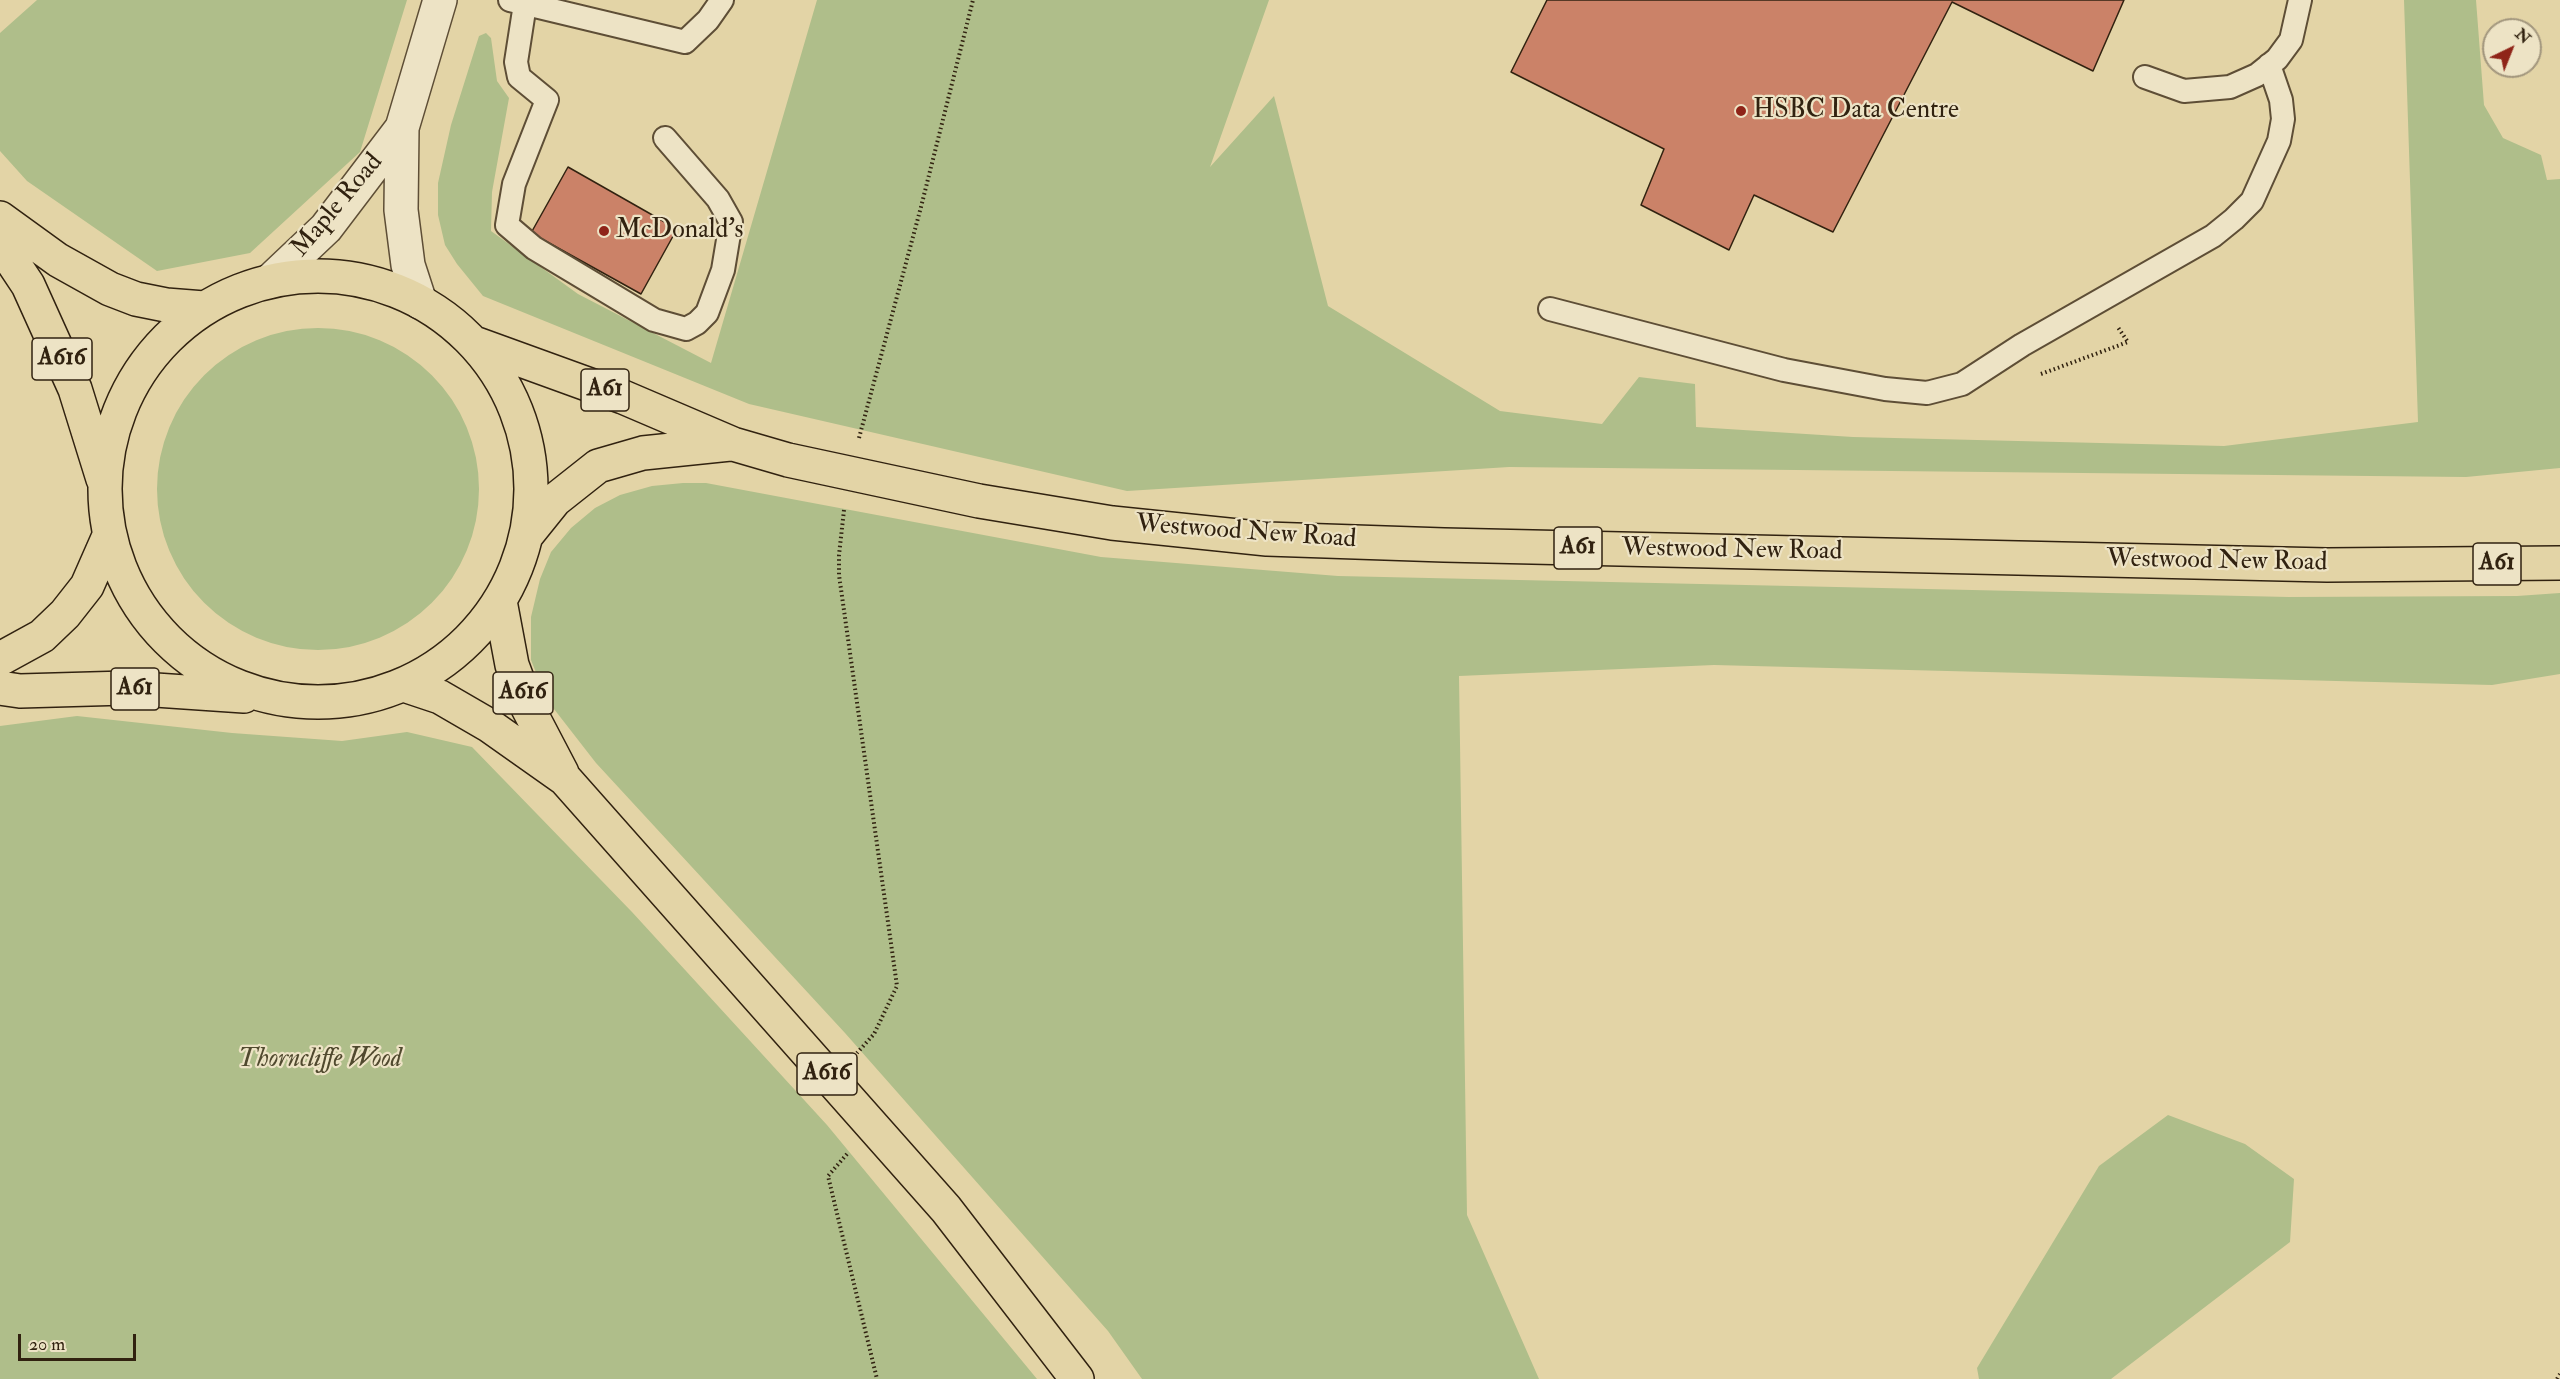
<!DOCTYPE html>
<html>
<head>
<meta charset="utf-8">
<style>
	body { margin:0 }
	#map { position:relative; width:2560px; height:1379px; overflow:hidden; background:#e3d4a6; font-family:"IM FELL Double Pica",serif }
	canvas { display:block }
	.north { position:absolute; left:2482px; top:18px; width:60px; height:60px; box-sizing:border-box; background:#ede3c5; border:2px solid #a2967d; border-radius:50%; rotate:43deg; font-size:16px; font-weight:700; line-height:24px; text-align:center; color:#312210 }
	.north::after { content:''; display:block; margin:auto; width:21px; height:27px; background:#8f2418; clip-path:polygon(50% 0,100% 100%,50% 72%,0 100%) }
	.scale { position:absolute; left:18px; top:1334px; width:118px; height:27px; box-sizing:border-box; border:3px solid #312210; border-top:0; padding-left:8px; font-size:18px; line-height:21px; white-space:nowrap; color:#312210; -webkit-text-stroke:4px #ede3c5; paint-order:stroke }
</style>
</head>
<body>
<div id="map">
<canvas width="2560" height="1379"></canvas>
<div class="north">N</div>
<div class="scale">20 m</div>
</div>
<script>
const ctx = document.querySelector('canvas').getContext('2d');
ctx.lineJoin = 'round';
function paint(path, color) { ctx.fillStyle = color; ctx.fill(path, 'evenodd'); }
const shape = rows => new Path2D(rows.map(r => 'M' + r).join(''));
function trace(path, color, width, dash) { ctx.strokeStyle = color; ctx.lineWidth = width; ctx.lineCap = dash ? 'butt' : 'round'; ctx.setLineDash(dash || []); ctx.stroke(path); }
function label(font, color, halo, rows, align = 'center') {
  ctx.font = font + ' "IM FELL Double Pica",serif'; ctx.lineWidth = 4.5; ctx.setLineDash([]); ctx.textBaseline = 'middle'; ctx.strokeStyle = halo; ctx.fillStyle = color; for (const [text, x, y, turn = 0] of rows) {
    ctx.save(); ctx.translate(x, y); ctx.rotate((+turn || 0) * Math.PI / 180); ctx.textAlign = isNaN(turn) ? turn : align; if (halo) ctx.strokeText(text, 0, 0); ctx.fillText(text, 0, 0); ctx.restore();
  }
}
paint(shape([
	[37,0,407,0,360,152,250,253,157,271,27,181,0,151,0,33],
	[817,0,1269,0,1210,167,1274,96,1328,306,1500,411,1602,424,1639,377,1695,384,1696,427,1853,437,2224,446,2418,422,2404,0,2476,0,2484,105,2503,138,2541,155,2547,180,2560,179,2560,468,2466,477,1509,467,1127,491,749,404,483,296,457,264,445,245,438,215,438,183,451,125,479,36,486,33,491,38,497,81,509,98,492,192,491,231,578,294,711,363],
	'157 489a161 161 0 1 1 322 0a161 161 0 1 1-322 0Z',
	[683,483,706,483,1101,557,1338,576,2289,597,2517,596,2560,593,2560,674,2492,685,1714,665,1459,676,1467,1215,1539,1379,1142,1379,1108,1331,845,1033,596,763,547,700,531,660,531,617,540,579,551,552,571,528,595,508,620,495,652,486],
	[77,716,232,733,342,741,407,732,472,747,632,912,827,1125,1037,1379,0,1379,0,726],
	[2168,1115,2245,1144,2294,1179,2290,1242,2111,1379,1979,1379,1977,1368,2099,1166]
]), '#afbe8a');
const building = shape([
	[1547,0,2124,0,2093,71,1952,2,1833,232,1754,195,1729,250,1641,205,1664,149,1511,72,1547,0],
	[568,167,677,229,641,294,531,233,568,167]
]);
paint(building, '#cb8268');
trace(building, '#312210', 1.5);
const service = shape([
	[510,0,685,42,708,20,722,0],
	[525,4,516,62,519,77,547,100,514,184,507,225,534,248,654,320,686,329,697,323,707,313,723,270,731,222,718,199,665,138],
	[2145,77,2184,91,2230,87,2257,75,2277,59,2291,40,2300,0],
	[1550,309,1784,370,1885,389,1927,393,1962,384,2022,345,2213,236,2234,219,2252,201,2279,141,2283,119,2281,100,2269,65]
]);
const tertiary = shape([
	[270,281,326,228,402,128],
	[420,302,408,265,401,210,402,128,440,0]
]);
const trunk = shape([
	[0,218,58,260,110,289,136,299,166,305,204,308],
	[0,243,28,285,75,389,103,479],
	'105 489a213 213 0 1 1 426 0a213 213 0 1 1-426 0Z',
	[474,343,623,397,733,444,788,460,979,501,1112,523,1267,539,1444,545,2327,565,2560,563],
	[526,536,555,500,598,466,643,453,730,444],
	[500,601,512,665,528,708,562,773],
	[0,659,42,636,65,614,87,586,109,536],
	[404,685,440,697,490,726,565,779,946,1209,1077,1379],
	[0,688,20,691,126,688,244,696]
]);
trace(service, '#5e4e36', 26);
trace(tertiary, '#5e4e36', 36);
trace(trunk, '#312210', 36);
trace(shape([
	[2041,374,2128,342,2117,326],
	[859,438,921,207,973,0],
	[844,510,839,555,839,575,897,986,874,1034,857,1053],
	[847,1154,828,1176,877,1379],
	[2557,1379,2560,1374]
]), '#312210', 4, [1.5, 3]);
trace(service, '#ede3c5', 22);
trace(tertiary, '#ede3c5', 33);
trace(trunk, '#e3d4a6', 33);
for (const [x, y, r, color] of [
	[1741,111,6,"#8f2418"],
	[604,231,6,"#8f2418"]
]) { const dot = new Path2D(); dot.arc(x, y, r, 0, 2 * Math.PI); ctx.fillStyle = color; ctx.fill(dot); trace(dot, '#ede3c5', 2); }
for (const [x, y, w] of [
	[62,359,60],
	[605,390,48],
	[1578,548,48],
	[2497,564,48],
	[135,689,48],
	[523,693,60],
	[827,1074,60]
]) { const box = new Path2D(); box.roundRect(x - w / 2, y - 21, w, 42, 4.5); ctx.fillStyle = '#ede3c5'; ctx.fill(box); trace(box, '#312210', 1.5); }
label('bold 24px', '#312210', null, [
	["A616",62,359],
	["A61",605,390],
	["A61",1578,548],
	["A61",2497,564],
	["A61",135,689],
	["A616",523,693],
	["A616",827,1074]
]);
label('26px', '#312210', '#ede3c5', [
	["HSBC Data Centre",1753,111],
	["McDonald's",616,231]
], 'left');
label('26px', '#312210', '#ede3c5', [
	["Maple Road",338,206,-50],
	["Westwood New Road",1246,533,4],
	["Westwood New Road",1732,551,1],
	["Westwood New Road",2217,562,1]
]);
label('italic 26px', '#50492e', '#ede3c5', [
	["Thorncliffe Wood",320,1060]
]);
</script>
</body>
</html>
